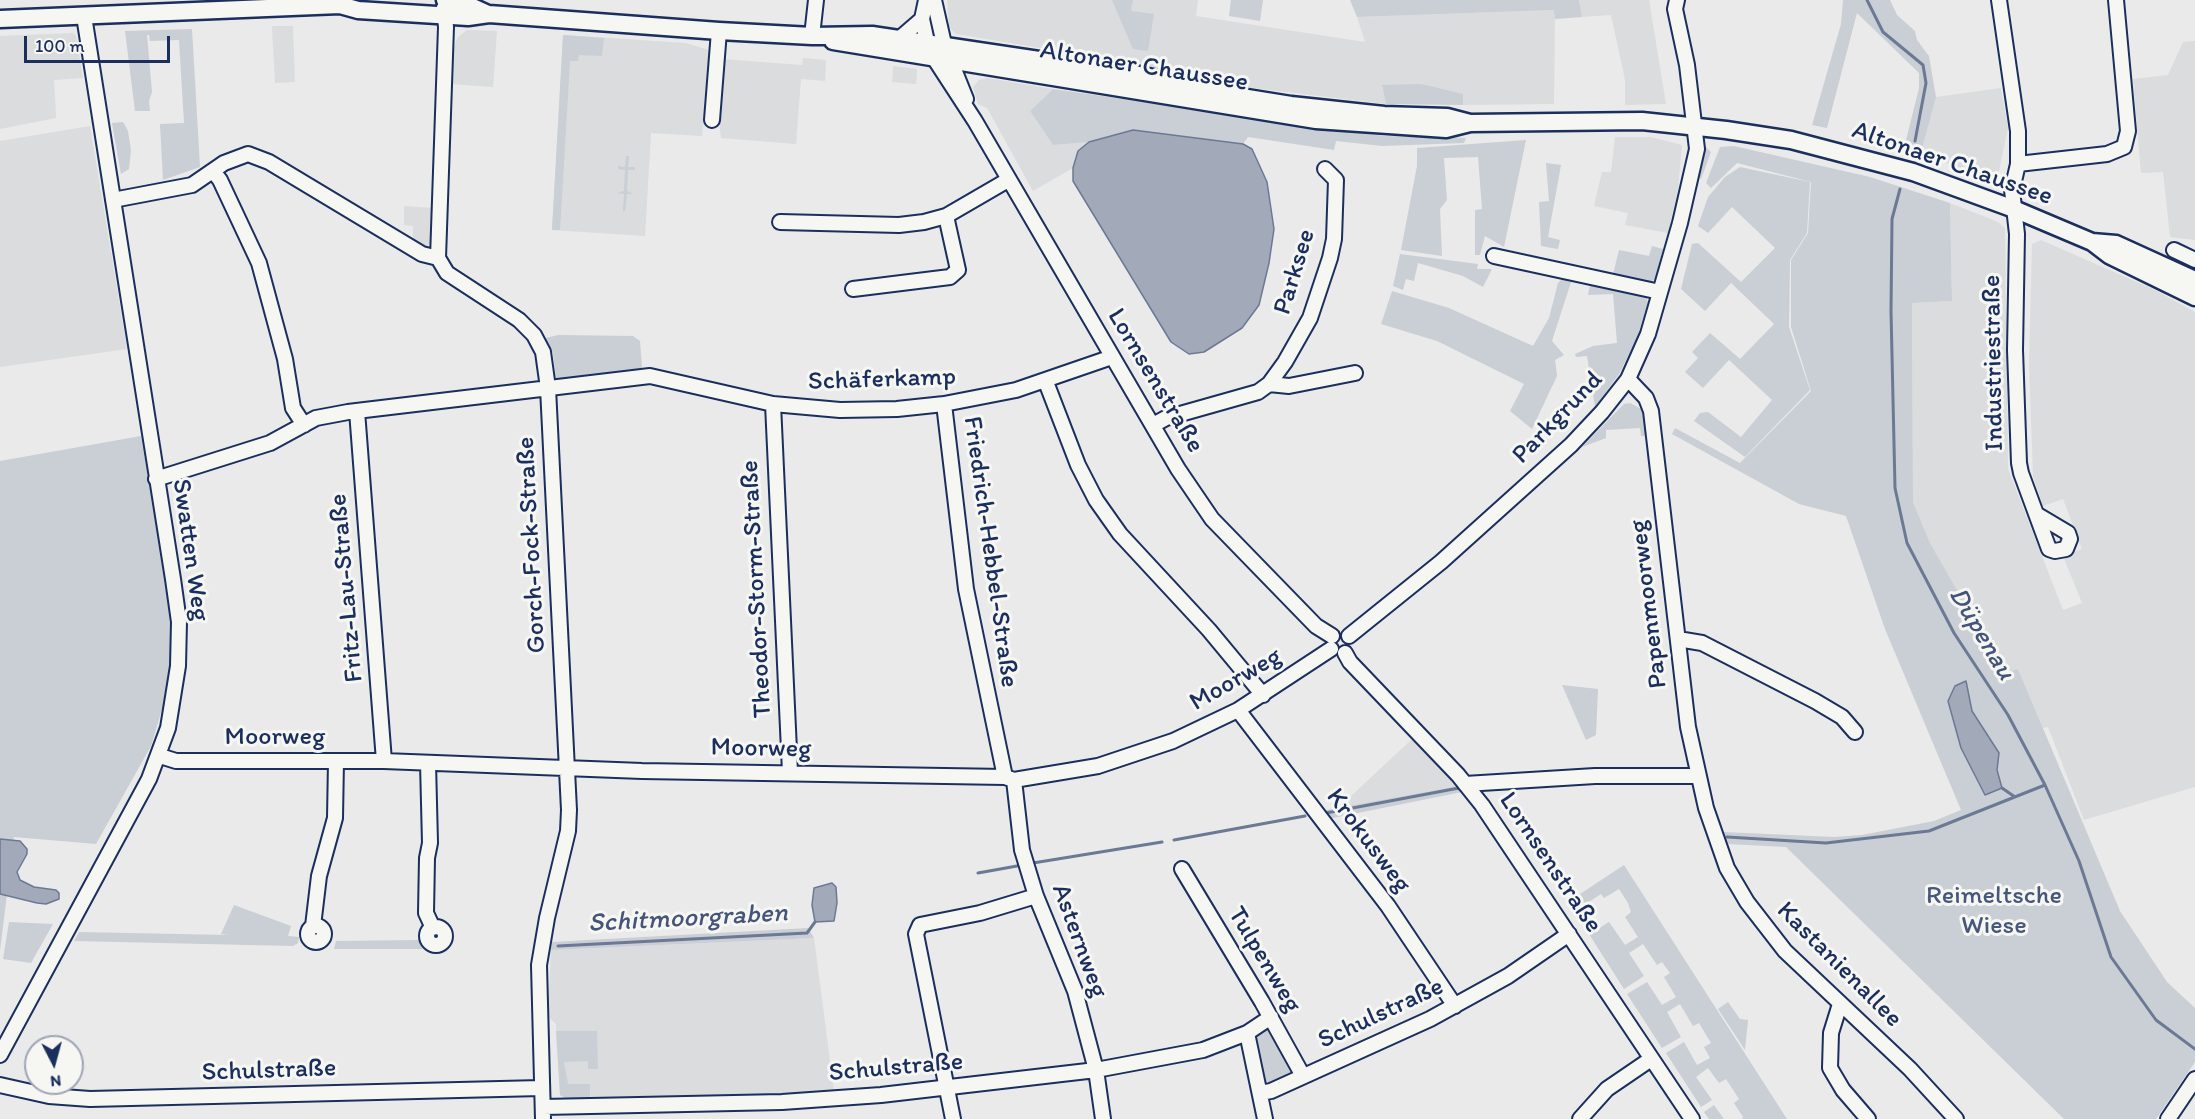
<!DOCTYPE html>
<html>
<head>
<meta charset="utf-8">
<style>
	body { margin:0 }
	#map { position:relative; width:2195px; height:1119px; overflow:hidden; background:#e9eae9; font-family:Itim,sans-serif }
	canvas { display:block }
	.north { position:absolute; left:24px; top:1035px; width:60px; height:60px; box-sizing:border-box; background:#f6f6f2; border:2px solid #9ea6b7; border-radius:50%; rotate:174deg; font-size:16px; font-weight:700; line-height:24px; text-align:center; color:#1b2f5e }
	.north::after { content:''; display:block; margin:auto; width:21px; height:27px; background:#1b2f5e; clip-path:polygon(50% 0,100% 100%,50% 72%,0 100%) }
	.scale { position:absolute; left:24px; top:36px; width:146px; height:27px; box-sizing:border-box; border:3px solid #1b2f5e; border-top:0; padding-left:8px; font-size:18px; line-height:21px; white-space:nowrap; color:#1b2f5e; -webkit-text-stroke:4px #f6f6f2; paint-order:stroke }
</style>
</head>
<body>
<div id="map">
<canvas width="2195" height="1119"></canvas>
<div class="north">N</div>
<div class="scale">100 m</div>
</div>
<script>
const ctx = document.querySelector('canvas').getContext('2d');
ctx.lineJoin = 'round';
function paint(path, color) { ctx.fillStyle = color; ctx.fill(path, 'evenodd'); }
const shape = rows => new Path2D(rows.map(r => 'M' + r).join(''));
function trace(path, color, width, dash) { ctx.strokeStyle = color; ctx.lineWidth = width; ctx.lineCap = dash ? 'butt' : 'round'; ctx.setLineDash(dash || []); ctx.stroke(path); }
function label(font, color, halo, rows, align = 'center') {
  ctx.font = font + ' Itim,sans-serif'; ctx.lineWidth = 6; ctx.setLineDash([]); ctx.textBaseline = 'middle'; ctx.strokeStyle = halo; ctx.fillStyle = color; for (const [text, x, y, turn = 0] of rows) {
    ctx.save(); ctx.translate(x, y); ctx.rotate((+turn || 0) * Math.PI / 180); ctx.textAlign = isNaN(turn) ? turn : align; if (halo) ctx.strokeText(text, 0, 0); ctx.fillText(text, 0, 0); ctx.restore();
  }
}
paint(shape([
	[947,0,1198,0,1196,16,1365,42,1357,17,1555,10,1554,104,1463,105,1463,94,1382,85,1386,104,1253,88,1137,64,956,34,949,27],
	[1579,0,1649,0,1666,104,1625,105,1625,80,1611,15,1582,17],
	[272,26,293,26,295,82,275,83],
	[467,30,497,31,493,87,451,84,453,49,458,37],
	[73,33,76,36,83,78,54,80,56,118,0,129,0,36],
	[563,35,686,43,709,50,702,136,651,133,645,236,552,230],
	[2195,41,2195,240,2170,237,2163,172,2141,173,2133,79,2168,75,2183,42],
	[803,58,826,60,825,81,801,79,796,144,721,138,718,113,722,59,802,65],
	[893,66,917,69,916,84,892,82],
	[987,78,1053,89,1030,111,1053,145,1089,142,1078,151,1073,168,1033,191,987,108,978,104,973,87,979,80],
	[2001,88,2008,128,1999,171,1991,177,1978,176,1921,153,1936,97],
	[90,126,127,349,0,367,0,141],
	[1615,137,1651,137,1682,145,1678,189,1668,233,1625,225,1628,213,1594,206,1602,172,1611,172],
	[1950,203,1998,222,2005,228,2008,469,2063,610,2082,603,2063,556,2082,549,2063,499,2043,506,2033,476,2029,364,2032,244,2041,240,2155,290,2195,312,2195,787,2084,820,2048,727,2043,728,2018,669,1999,675,1984,637,1930,543,1913,502,1912,303,1952,301],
	[404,206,433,208,431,243,423,249,413,243,413,226,404,225],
	[1412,739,1458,786,1350,806,1349,798],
	[814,938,834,1091,759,1096,567,1099,560,1095,556,1024,548,1016,551,950]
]), '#dadcde');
paint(shape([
	[1112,0,1133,0,1131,11,1154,14,1148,51,1133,49],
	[1231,0,1263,0,1260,21,1229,16],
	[1350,0,1579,0,1582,17,1555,19,1554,10,1357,17],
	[1843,0,1890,0,1897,15,1915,31,1917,40,1929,56,1936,97,1921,153,1904,148,1919,88,1919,73,1857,13,1827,128,1812,125,1841,24],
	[192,29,200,167,163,180,160,124,184,123,179,40,150,41,149,35,147,35,152,92,149,101,150,111,135,111,125,31],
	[563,35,604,38,602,56,579,55,578,61,570,61,560,230,552,230],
	[1421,84,1463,94,1463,105,1386,104,1382,85],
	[1053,89,1384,136,1466,138,1464,143,1382,146,1336,141,1334,150,1248,137,1243,144,1133,130,1089,142,1053,145,1030,111],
	[123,122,128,131,131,150,129,169,121,174,112,123],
	[1526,140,1504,247,1485,236,1480,255,1475,255,1475,210,1482,209,1478,157,1444,158,1447,200,1440,209,1442,256,1401,250,1417,166,1417,148],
	[1705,146,1711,152,1701,179,1699,177,1701,154],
	[1734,146,1870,177,1950,203,1952,301,1912,303,1913,502,1930,543,1984,637,1999,674,2018,669,2120,911,2167,982,2195,1008,2195,1062,2156,1119,2064,1119,1786,847,1728,844,1723,832,1834,837,1862,835,1934,821,1961,810,1885,629,1846,516,1799,504,1672,434,1675,428,1740,463,1811,391,1791,327,1791,260,1808,233,1811,182,1737,163,1711,188,1706,183,1720,147],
	[1966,682,1972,711,1999,753,1997,770,2002,788,1955,686],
	[626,156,629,156,628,167,635,167,635,170,628,170,627,191,633,194,627,194,625,211,623,211,624,194,617,193,624,191,625,170,618,169,618,166,625,167],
	[1546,163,1561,165,1548,237,1560,240,1558,249,1541,246,1539,202,1549,201],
	[1740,167,1810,182,1807,233,1790,260,1789,327,1810,390,1745,457,1694,421,1700,413,1708,412,1741,437,1772,400,1729,360,1703,388,1685,372,1698,358,1692,352,1710,333,1740,359,1774,324,1731,283,1705,311,1681,289,1692,244,1698,243,1741,282,1775,248,1732,207,1708,233,1698,226,1708,197,1725,177],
	[1652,246,1663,249,1655,279,1651,282,1613,274,1619,250,1649,256],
	[1400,254,1478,264,1477,269,1492,269,1483,287,1463,276,1418,263,1414,281,1406,279,1403,290,1393,286],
	[1562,279,1571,282,1552,341,1564,355,1555,360,1557,376,1532,429,1510,411,1524,384,1437,341,1381,324,1392,291,1449,308,1533,346,1549,318,1558,283],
	[1590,285,1644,293,1648,302,1637,338,1619,374,1595,407,1587,356,1576,357,1575,354,1593,346,1617,343,1613,294,1588,295],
	[558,335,633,336,640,341,642,367,636,373,561,381,556,379,553,353,546,338],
	[1630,403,1641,409,1647,436,1641,436,1640,428,1606,430,1606,438,1582,447,1624,404],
	[141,436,174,629,168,689,151,746,96,844,14,837,0,951,0,461],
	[1562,685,1598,689,1596,735,1586,740],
	[1458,786,1462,792,1328,819,1321,811],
	[1624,865,1785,1116,1787,1119,1742,1119,1743,1117,1734,1103,1739,1099,1726,1079,1719,1083,1708,1068,1696,1077,1712,1100,1701,1107,1666,1053,1684,1042,1697,1065,1710,1058,1704,1047,1711,1043,1699,1023,1693,1026,1680,1004,1667,1012,1681,1037,1662,1048,1627,994,1647,982,1662,1005,1676,997,1664,977,1670,973,1662,962,1657,965,1643,944,1629,953,1644,976,1624,989,1589,934,1609,922,1625,945,1638,937,1625,917,1631,912,1628,903,1619,889,1604,898,1601,894,1578,909,1571,900],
	[234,905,291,926,288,936,299,937,298,943,293,946,74,941,79,932,229,935,221,934],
	[9,922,53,924,31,963,3,959],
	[808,928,814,938,551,950,552,942],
	[421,940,422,949,334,949,336,941],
	[1728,1002,1740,1019,1748,1020,1745,1050,1718,1009],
	[1267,1028,1272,1029,1293,1068,1287,1078,1272,1085,1264,1082,1260,1076,1253,1037,1255,1033],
	[556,1031,597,1031,598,1069,588,1069,588,1061,564,1062,568,1084,590,1084,590,1099,567,1099,560,1095],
	[1714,1105,1724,1119,1709,1119,1704,1112]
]), '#caced5');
const water = shape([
	[1133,130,1243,144,1252,149,1267,182,1274,229,1269,263,1259,305,1242,328,1204,352,1189,354,1171,342,1073,181,1073,168,1078,151,1089,142,1133,130],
	[1966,681,1972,711,1999,753,1997,770,2002,788,1985,795,1961,748,1948,701,1955,686,1966,681],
	[0,839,20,841,27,849,27,854,17,872,20,880,34,887,56,890,59,893,59,899,46,904,37,903,0,894,0,839],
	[832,883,836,887,837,903,834,921,815,922,812,905,814,888,832,883]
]);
paint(water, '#a2aaba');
trace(water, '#6c7995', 1.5);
trace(shape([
	[1867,0,1883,32,1923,65,1926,83,1915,141],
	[1900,189,1892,219,1891,311,1895,488,1907,543,1954,633,2008,715,2045,785,2079,861,2111,957,2156,1020,2195,1049],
	[2002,788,2015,797],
	[1326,813,1459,788],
	[1727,837,1826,843,1929,831,2045,785],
	[1174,840,1305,816],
	[1033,863,1162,842],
	[978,873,1017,866],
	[558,946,807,933,815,922]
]), '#6c7995', 3);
const minor = shape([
	[926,0,922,19,927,42,934,58,975,121,1178,469,1212,519,1316,626,1332,636],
	[934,0,944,44,966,99],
	[1999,0,2018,131,2018,164,2012,190,2017,234,2015,350,2019,463,2021,473,2049,549,2055,551,2066,549,2070,539,2068,533,2036,514],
	[444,8,446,27,438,258,447,273,519,320,534,335,543,352,548,388,569,810,568,831,547,918,539,965,543,1119],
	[812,36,816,0],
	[900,38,922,19],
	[712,120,719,31],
	[2018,164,2107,154,2124,147,2128,131,2116,0],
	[213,171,220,180,259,263,285,359,293,408,304,425],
	[113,200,192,185,224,163,248,154,269,162,422,254,438,258],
	[780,222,899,225,924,222,946,216,1008,180],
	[2174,250,2195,260],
	[1494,256,1660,292],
	[853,289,950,277,958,270,946,216],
	[1628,379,1646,398,1651,411,1688,727,1706,808,1727,868,1747,902,1785,951,1910,1069,1956,1119],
	[1046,382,1078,465,1096,500,1120,534,1209,630,1263,695],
	[1269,384,1289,386,1355,373],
	[773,404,790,772],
	[944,404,966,589,1005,777],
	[357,411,384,761],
	[1153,425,1166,418,1258,392,1269,384,1285,362,1310,318,1330,258,1334,239,1336,180,1325,169],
	[156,479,270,443,316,418,348,412,650,376,773,404,840,410,897,409,944,404,1016,390,1112,357],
	[1349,636,1441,562,1571,445,1602,412,1628,379,1648,334,1680,223,1697,149,1687,65,1675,9,1677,0],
	[1678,639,1702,643,1815,701,1842,717,1855,732],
	[1345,653,1350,662,1458,775,1482,805,1692,1119],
	[1238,710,1388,906,1455,1006],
	[160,756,176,761,384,761,642,771,1005,777,1014,780,1098,766,1173,741,1238,710,1331,649],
	[428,763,430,843,427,858,426,913,433,928],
	[1014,780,1022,850,1036,896,1075,991,1096,1070,1103,1119],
	[1465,784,1595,776,1698,776],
	[1182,869,1262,1002,1303,1076],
	'308 934a8 8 0 1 1 16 0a8 8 0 1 1-16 0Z',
	[313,926,319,876,335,818,336,761],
	'427 936a9 9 0 1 1 18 0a9 9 0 1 1-18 0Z',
	[1840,1004,1831,1033,1830,1068,1843,1090,1868,1119],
	[1247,1033,1265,1119],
	[0,1055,149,779,168,728,178,666,179,622,173,579,84,16],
	[0,1085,49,1096,90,1099,541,1088],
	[1260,1093,1271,1091,1430,1019,1508,976,1569,934],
	[543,1107,782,1102,881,1095,1096,1070,1203,1050,1247,1033,1271,1017],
	[953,1119,916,934,920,925,980,913,1036,896],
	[1580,1119,1607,1089,1651,1059],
	[2168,1119,2195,1079]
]);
const major = shape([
	[445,0,468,5,488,14],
	[0,19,340,5,358,10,468,17,489,14,719,31,812,36,872,35,1139,75,1235,96,1291,105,1384,115,1447,117,1470,123],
	[833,41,1316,120,1446,129,1470,123,1642,121,1726,130,1791,140,1913,172,2014,209,2092,242,2109,255,2195,297],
	[2092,242,2116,244,2195,280]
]);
trace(minor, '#1b2f5e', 18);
trace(major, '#1b2f5e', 21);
trace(minor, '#f6f6f2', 14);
trace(major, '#f6f6f2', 16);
label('26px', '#1b2f5e', '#f6f6f2', [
	["Altonaer Chaussee",1144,67,9],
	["Altonaer Chaussee",1952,164,19],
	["Parksee",1295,272,-73],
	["Industriestraße",1994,363,-91],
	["Schäferkamp",882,380,-2],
	["Lornsenstraße",1155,381,59],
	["Parkgrund",1558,418,-46],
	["Gorch-Fock-Straße",532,545,-93],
	["Swatten Weg",190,550,82],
	["Friedrich-Hebbel-Straße",990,552,82],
	["Fritz-Lau-Straße",347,588,-95],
	["Theodor-Storm-Straße",757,589,-93],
	["Papenmoorweg",1649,604,-97],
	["Moorweg",1236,680,-30],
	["Moorweg",275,737],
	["Moorweg",761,749,1],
	["Krokusweg",1368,841,53],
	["Lornsenstraße",1550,863,56],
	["Asternweg",1079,941,70],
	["Tulpenweg",1264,960,59],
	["Kastanienallee",1839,965,45],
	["Schulstraße",1381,1014,-25],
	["Schulstraße",896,1068,-5],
	["Schulstraße",269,1071,-2]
]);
label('26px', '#47577c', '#f6f6f2', [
	["Reimeltsche",1994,896],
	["Wiese",1994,926]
]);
label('italic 27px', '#44547a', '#f6f6f2', [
	["Düpenau",1981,634,59],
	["Schitmoorgraben",688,919,-3]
]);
</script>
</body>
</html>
